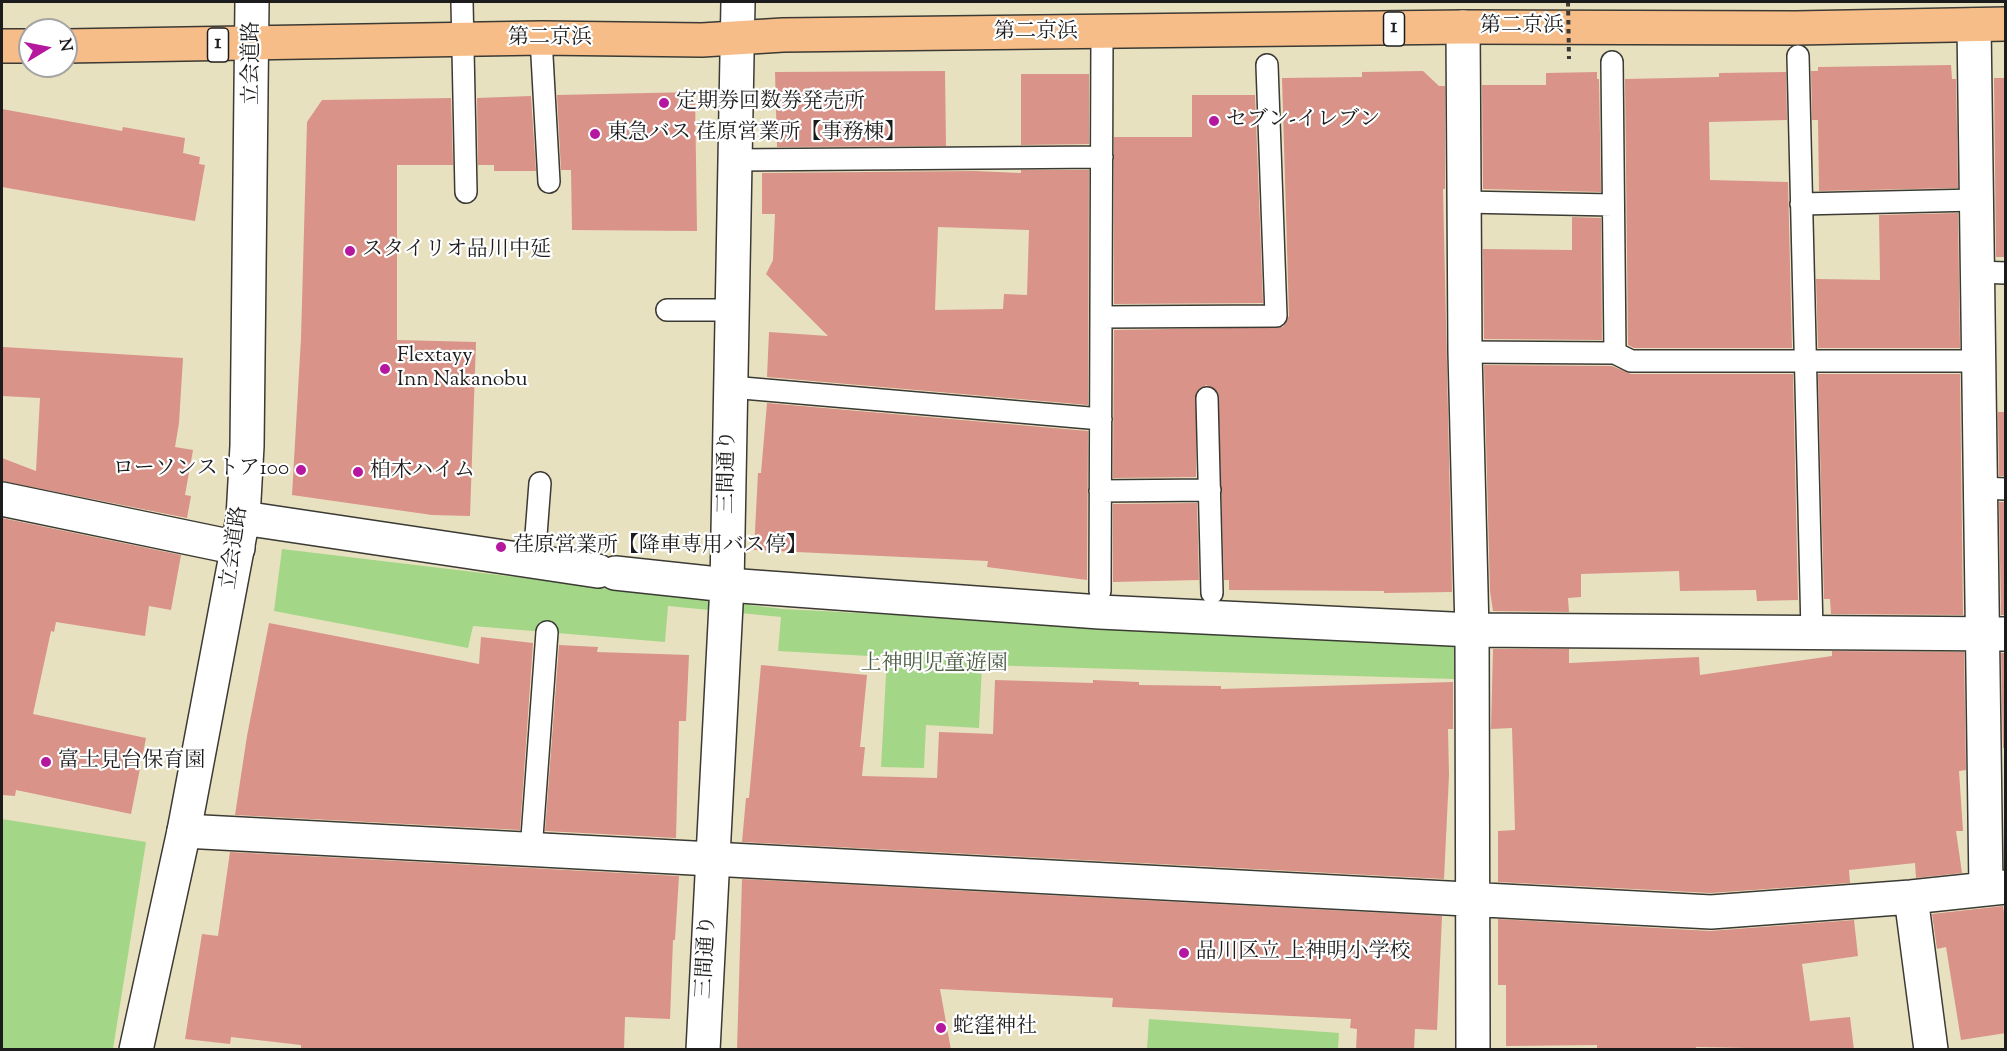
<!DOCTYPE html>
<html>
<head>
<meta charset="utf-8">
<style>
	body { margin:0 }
	#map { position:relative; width:2007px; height:1051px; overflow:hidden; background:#e8e1bf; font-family:"Sorts Mill Goudy",serif }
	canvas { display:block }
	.frame { position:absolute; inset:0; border:3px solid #1c1c1c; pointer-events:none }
	.north { position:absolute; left:18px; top:18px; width:60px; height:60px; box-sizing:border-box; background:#fff; border:2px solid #a4a4a4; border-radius:50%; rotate:80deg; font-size:16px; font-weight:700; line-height:24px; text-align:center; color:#1c1c1c }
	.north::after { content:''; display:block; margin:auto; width:21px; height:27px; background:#b5179e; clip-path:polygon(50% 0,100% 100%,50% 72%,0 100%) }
</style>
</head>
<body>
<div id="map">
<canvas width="2007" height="1051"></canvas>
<div class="frame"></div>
<div class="north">N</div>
</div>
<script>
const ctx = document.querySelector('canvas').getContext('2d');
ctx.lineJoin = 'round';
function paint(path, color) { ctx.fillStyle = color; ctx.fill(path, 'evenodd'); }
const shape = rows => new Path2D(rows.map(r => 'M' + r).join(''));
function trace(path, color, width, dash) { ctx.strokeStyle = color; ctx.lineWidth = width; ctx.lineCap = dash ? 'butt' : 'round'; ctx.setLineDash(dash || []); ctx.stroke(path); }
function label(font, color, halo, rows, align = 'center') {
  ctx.font = font + ' "Sorts Mill Goudy","Noto Serif JP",serif'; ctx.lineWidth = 4.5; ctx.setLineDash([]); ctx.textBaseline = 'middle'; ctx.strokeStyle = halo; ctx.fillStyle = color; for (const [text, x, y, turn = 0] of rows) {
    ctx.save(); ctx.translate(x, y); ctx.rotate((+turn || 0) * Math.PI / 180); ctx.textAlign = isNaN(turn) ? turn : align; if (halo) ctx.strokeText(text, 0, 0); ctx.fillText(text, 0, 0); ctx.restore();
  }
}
paint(shape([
	[282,549,783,609,1454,644,1454,679,982,665,979,728,926,725,924,768,881,767,887,657,778,651,781,617,668,606,665,642,473,626,468,648,274,611],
	[2,819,146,842,113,1049,2,1049],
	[1149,1019,1339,1033,1338,1049,1147,1049]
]), '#a3d787');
paint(shape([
	[1951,65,1952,79,1956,79,1958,188,1819,191,1818,120,1812,120,1811,71,1818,71,1818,67],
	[945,71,946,146,777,147,775,72],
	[1423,71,1439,86,1445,86,1445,189,1443,189,1452,592,1384,593,1384,591,1229,590,1229,580,1224,580,1218,392,1206,385,1196,392,1196,477,1113,478,1114,330,1283,327,1289,316,1282,78,1362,77,1362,72],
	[1597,72,1597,79,1599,79,1601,192,1483,189,1482,85,1546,85,1546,73],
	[1786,72,1787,120,1709,122,1710,180,1788,182,1792,348,1634,348,1628,345,1625,79,1719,77,1719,73],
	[1021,74,1089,74,1089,144,1021,145],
	[1994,78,2006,78,2006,257,1996,257],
	[695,92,697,231,572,230,571,170,561,170,557,95],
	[1192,95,1255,95,1263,303,1114,304,1114,137,1192,137],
	[531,96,536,171,494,171,494,165,478,165,477,98],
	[451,98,453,165,397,165,397,340,476,342,470,516,432,515,292,495,301,338,307,122,322,100],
	[2,109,122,131,123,127,185,138,183,153,200,157,199,164,205,165,195,221,2,187],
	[1021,170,1089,170,1088,405,767,377,769,332,828,336,766,274,773,260,775,214,762,214,762,173,974,171,1021,173],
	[938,227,1029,230,1027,295,1004,294,1003,309,935,310],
	[1958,213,1960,348,1818,348,1816,279,1880,280,1879,215],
	[1572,217,1601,218,1602,340,1484,339,1483,249,1572,250],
	[3,347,183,358,179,423,175,447,193,450,185,495,191,496,187,518,2,481,2,458,36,471,40,398,2,396],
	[1484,365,1612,366,1631,374,1793,374,1798,600,1757,601,1756,590,1680,591,1679,571,1581,574,1581,597,1568,598,1569,612,1493,611,1490,591],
	[1818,374,1960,374,1963,615,1831,614,1830,599,1824,599],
	[767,403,1088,431,1087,580,987,567,988,561,754,550,758,473,761,473],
	[1998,412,2006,412,2006,476,1999,476],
	[1999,502,2006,502,2006,615,2001,615],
	[1197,503,1199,580,1113,582,1113,504],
	[2,518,181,555,171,610,149,606,145,636,56,622,54,632,51,631,33,714,146,738,131,814,16,790,15,796,2,795],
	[269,623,479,664,481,637,533,643,520,830,235,815,247,736],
	[559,645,598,647,597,652,689,655,686,721,679,721,676,838,545,831],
	[1493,649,1569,649,1569,663,1699,657,1700,675,1832,656,1832,651,1964,652,1966,770,1959,771,1963,831,1956,831,1962,873,1916,878,1915,863,1849,870,1850,883,1711,893,1498,882,1498,831,1515,830,1512,728,1491,729],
	[2001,653,2006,653,2006,748,2003,748],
	[761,665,867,675,860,747,865,747,862,776,937,778,939,732,993,734,995,680,1093,683,1093,680,1139,682,1139,685,1221,686,1221,689,1453,682,1453,729,1448,729,1449,775,1444,879,742,842,746,798,749,798],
	[230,852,679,876,675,940,673,940,670,1019,625,1017,624,1050,301,1050,301,1045,231,1037,230,1044,185,1039,202,934,218,936],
	[742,879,1442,916,1437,1030,1415,1029,1414,1050,1356,1050,1357,1029,1350,1028,1351,1019,1112,1007,1113,998,940,989,951,1050,737,1050],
	[2003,906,2006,926,2006,1033,1961,1040,1946,947,1937,949,1932,914],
	[1498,919,1710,931,1854,920,1858,956,1802,964,1810,1021,1850,1017,1854,1050,1696,1047,1696,1050,1597,1050,1597,1045,1506,1046,1506,985,1498,985]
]), '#d99389');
const service = shape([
	[462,2,466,192],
	[541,38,549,182],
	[1798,56,1812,631],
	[736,160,1102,157],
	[1464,202,1612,205],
	[1801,204,1976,200],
	[1977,272,2006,273],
	[667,310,733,310],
	[1101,317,1276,316,1267,65],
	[1465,352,1615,353,1612,62],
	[1615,353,1631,361,1978,361],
	[731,387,1101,419],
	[1207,398,1212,593],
	[1980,488,2006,489],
	[1100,491,1210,490],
	[534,561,540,483],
	[1100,591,1102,33],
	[531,851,547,632]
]);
const minor = shape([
	[1974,25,1986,889],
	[1463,27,1465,352,1472,630,1473,1050],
	[2,499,238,548],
	[727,585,1100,612,1472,630,2006,634],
	[184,831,1711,912,1911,897,2006,887],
	[1911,897,1931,1050]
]);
const tertiary = shape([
	[243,518,598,571],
	[615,573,727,585],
	[136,1050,184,831,243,518,247,446,252,2],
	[703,1050,727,585,738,2]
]);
const trunk = shape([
	[2,46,30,46],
	[66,46,541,38,702,40,783,35,1463,27,1796,28,2006,24]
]);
trace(service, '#3b3a34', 24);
trace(minor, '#3b3a34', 36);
trace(tertiary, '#3b3a34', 36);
trace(trunk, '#3b3a34', 36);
trace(service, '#fff', 21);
trace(minor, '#fff', 33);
trace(tertiary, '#fff', 33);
trace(trunk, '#f7bd88', 33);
trace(shape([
	[1568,2,1569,59]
]), '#3b3a34', 4, [4.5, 4.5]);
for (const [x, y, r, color] of [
	[664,103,6,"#b5179e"],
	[1214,121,6,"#b5179e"],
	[595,134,6,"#b5179e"],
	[350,251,6,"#b5179e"],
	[385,369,6,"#b5179e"],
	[301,470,6,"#b5179e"],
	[358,472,6,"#b5179e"],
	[501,547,6,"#b5179e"],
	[46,762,6,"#b5179e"],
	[1184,953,6,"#b5179e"],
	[941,1028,6,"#b5179e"]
]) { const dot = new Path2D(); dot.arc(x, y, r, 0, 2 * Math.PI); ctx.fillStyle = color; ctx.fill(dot); trace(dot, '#fff', 2); }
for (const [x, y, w] of [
	[1394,29,21],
	[218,45,21]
]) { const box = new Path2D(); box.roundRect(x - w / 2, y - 17, w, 34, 4.5); ctx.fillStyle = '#fff'; ctx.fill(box); trace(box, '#1c1c1c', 1.5); }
label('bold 20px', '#1c1c1c', null, [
	["1",1394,29],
	["1",218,45]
]);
label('21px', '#1c1c1c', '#fff', [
	["第二京浜",1522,27],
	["第二京浜",1036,33],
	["第二京浜",550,39],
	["立会道路",253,63,-90],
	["三間通り",729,472,-89],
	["立会道路",236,548,-82],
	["三間通り",708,957,-87]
]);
label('21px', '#1c1c1c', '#fff', [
	["定期券回数券発売所",676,103],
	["セブン-イレブン",1226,121],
	["東急バス 荏原営業所【事務棟】",607,134],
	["スタイリオ品川中延",362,251],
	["Flextayy",397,357],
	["Inn Nakanobu",397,381],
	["ローソンストア100",289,470,"right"],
	["柏木ハイム",370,472],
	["荏原営業所【降車専用バス停】",513,547],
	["富士見台保育園",58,762],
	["品川区立 上神明小学校",1196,953],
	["蛇窪神社",953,1028]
], 'left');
label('21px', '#4b5d41', '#fff', [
	["上神明児童遊園",934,665]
]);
</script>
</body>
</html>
